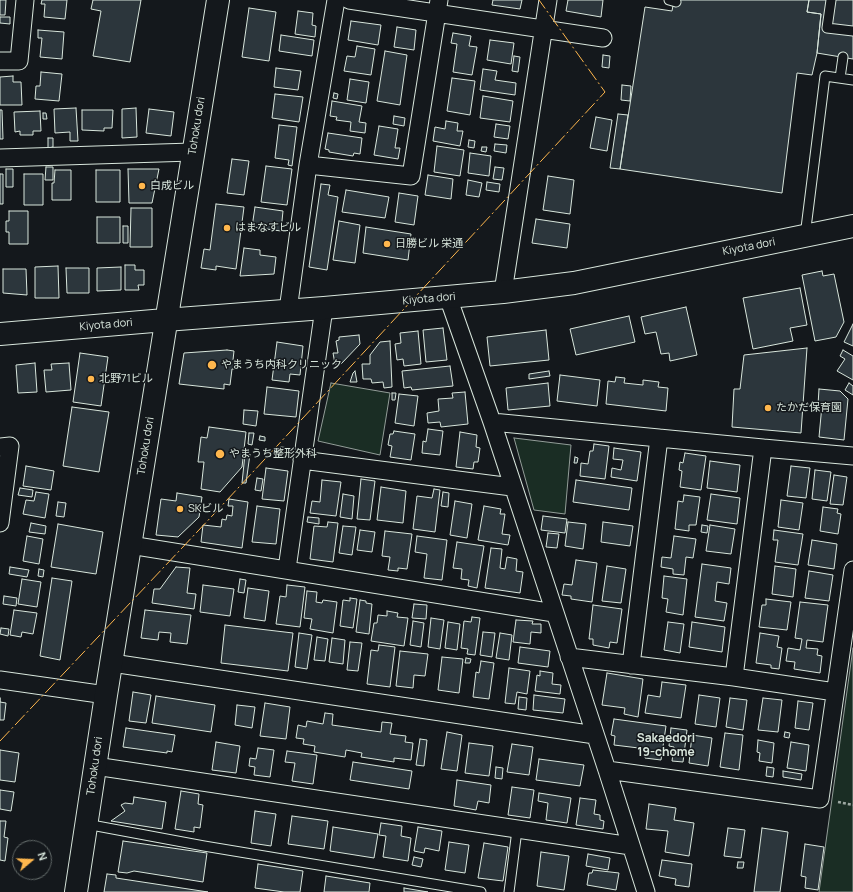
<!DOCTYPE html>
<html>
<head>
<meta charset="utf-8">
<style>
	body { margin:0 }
	#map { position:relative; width:853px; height:892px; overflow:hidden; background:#14181c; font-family:Manrope,sans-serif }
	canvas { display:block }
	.north { position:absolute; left:12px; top:840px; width:40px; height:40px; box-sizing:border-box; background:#14181c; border:1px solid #626a69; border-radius:50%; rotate:71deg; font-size:11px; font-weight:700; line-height:16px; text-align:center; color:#d8e6dc }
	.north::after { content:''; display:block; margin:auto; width:14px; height:18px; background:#ffb74d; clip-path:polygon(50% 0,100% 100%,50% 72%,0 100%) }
</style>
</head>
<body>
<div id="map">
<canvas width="853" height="892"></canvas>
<div class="north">N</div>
</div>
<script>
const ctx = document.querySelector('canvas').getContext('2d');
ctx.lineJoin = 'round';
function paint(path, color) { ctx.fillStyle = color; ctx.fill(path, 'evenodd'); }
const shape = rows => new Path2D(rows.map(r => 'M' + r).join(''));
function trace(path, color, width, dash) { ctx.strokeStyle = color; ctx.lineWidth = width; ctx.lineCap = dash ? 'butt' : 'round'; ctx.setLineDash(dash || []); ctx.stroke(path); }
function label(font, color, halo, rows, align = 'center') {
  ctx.font = font + ' Manrope,"Noto Sans JP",sans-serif'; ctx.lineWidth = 3; ctx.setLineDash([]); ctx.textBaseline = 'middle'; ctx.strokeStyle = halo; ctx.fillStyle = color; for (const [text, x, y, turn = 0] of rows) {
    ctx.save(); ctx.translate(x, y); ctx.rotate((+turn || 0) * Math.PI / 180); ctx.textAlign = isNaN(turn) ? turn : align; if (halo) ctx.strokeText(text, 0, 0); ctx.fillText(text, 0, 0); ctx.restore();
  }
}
const green = shape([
	[331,383,390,393,380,455,318,441,331,383],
	[514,438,571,445,565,514,534,510,514,438],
	[853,648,853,892,819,892,853,648]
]);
paint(green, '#1a2d24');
trace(green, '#939e99', 1);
const building = shape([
	[0,0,6,0,5,15,0,15,0,0],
	[42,0,67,0,65,19,44,17,45,4,41,4,42,0],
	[93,0,141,0,130,62,93,56,101,11,91,9,93,0],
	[493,0,522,0,520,9,492,5,493,0],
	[568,0,603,0,601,17,566,11,568,0],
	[674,0,809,0,807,12,821,14,817,53,812,75,797,73,782,193,620,169,645,7,672,11,674,0],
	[809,0,853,0,853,59,817,53,821,14,807,12,809,0],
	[249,8,276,12,269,61,242,57,249,8],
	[298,11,313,13,312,25,316,26,315,37,295,34,298,11],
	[0,17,10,17,10,24,0,23,0,17],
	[351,21,381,25,378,45,348,40,351,21],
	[397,27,416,30,414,50,394,47,397,27],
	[38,30,64,32,62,59,40,57,42,38,38,38,38,30],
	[453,33,471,36,469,46,477,47,472,75,453,72,457,44,451,43,453,33],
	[281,35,314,40,312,56,279,51,281,35],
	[490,40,514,43,511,64,487,60,490,40],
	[357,46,375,49,371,75,344,71,347,56,355,57,357,46],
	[385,51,407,55,400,105,377,101,385,51],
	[603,55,610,56,609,68,602,67,603,55],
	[514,56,520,57,518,72,512,71,514,56],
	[276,68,301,71,298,90,274,87,276,68],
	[483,69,497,71,495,80,516,83,515,95,480,90,483,69],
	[41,72,62,74,59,101,35,99,36,86,40,86,41,72],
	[13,76,13,82,21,82,22,105,0,105,0,77,13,76],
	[452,78,475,81,470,115,447,111,452,78],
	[350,79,369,82,366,103,347,100,350,79],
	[622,85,631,86,630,101,621,100,622,85],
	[334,93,338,94,337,99,333,98,334,93],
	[275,94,303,97,299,122,272,118,275,94],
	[483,96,513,101,510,122,480,118,483,96],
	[332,101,362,106,359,122,366,123,365,133,350,131,351,122,336,120,337,117,330,116,332,101],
	[76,108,78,141,70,141,70,132,55,133,54,109,76,108],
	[136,108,137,137,122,138,122,109,136,108],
	[149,109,174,112,171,136,146,133,149,109],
	[0,110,2,110,3,139,0,139,0,110],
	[82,110,113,110,112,128,104,128,104,131,82,130,82,110],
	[40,111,41,131,33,131,33,135,20,135,20,131,15,132,14,112,40,111],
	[43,113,46,113,47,119,43,119,43,113],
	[618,114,628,115,620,169,610,168,618,114],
	[394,116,405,118,404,126,393,124,394,116],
	[596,117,612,120,607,151,590,148,596,117],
	[446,121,458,123,457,131,463,131,460,146,433,141,435,127,445,129,446,121],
	[496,124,510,126,508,139,494,137,496,124],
	[279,125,297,127,292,166,288,165,289,160,275,158,279,125],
	[379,126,398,129,395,148,400,148,398,159,374,155,379,126],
	[328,133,362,138,360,154,354,153,353,156,329,152,329,150,325,149,328,133],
	[48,138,53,138,53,147,48,148,48,138],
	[469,140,475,141,474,148,468,147,469,140],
	[495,144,507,145,506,153,494,151,495,144],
	[437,146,464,150,460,176,434,172,437,146],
	[482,147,487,147,486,152,481,151,482,147],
	[470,153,491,156,489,176,468,173,470,153],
	[232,159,249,161,244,195,227,193,232,159],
	[266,166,292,169,287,205,261,202,266,166],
	[46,167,53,167,53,180,45,180,46,167],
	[495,167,504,168,502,180,493,179,495,167],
	[6,169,13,169,13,187,6,187,6,169],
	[128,169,159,169,152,203,129,203,128,169],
	[55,170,71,170,71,200,52,200,52,183,54,183,55,170],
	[96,170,120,170,120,202,96,202,96,170],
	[0,174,3,174,3,204,0,204,0,174],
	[24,174,43,174,43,205,24,205,24,174],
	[428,175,453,179,451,199,425,195,428,175],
	[548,176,574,180,570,214,543,210,548,176],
	[468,180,482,183,479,197,466,195,468,180],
	[487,182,500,184,499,192,486,190,487,182],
	[321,184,330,185,328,195,338,197,327,270,309,267,321,184],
	[346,190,389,197,385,218,342,212,346,190],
	[399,193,418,196,414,225,395,222,399,193],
	[216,204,244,207,236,269,216,266,216,270,201,268,204,249,210,250,216,204],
	[255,207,283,211,281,231,252,227,255,207],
	[131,208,152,208,152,247,130,247,131,208],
	[9,211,28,211,28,244,9,244,9,232,6,232,6,221,9,221,9,211],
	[97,217,120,217,120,243,97,243,97,217],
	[536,219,570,224,567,248,532,243,536,219],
	[339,221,360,225,355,263,333,260,339,221],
	[123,226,128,226,128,243,123,243,123,226],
	[366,227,411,234,408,260,363,253,366,227],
	[244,248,260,250,260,255,276,257,274,274,240,276,244,248],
	[125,265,135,265,135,270,144,270,144,285,138,285,139,290,125,290,125,265],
	[58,266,59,298,35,298,35,267,58,266],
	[121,267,121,290,97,291,97,268,121,267],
	[66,268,89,268,89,293,67,293,66,268],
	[3,269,26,269,27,295,3,293,3,269],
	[822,271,823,276,834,274,844,322,836,337,815,341,802,275,822,271],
	[800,288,807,325,790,328,793,341,753,349,743,298,800,288],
	[686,307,697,355,670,361,669,353,661,354,656,332,645,334,641,317,686,307],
	[629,316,635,342,576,355,570,329,629,316],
	[853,324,853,346,844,342,853,324],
	[443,328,447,360,426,362,423,330,443,328],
	[546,330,549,360,490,366,487,337,546,330],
	[418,331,421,364,404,366,403,359,397,360,395,344,401,343,400,333,418,331],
	[359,335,360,344,341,364,335,364,333,353,338,353,336,341,339,340,339,337,359,335],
	[390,341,392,387,384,388,383,382,372,383,371,379,363,379,362,364,370,364,370,355,380,342,390,341],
	[277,342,303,346,300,375,290,374,289,382,272,380,277,342],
	[807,348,801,433,732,427,734,389,740,389,744,355,807,348],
	[227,350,234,351,233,360,237,361,236,369,232,369,230,385,224,384,224,389,179,384,184,353,227,350],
	[843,350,853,356,853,380,837,371,845,359,840,356,843,350],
	[80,353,108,357,101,406,73,402,80,353],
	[35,363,37,392,18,393,16,365,35,363],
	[69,363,71,390,46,392,44,370,52,370,51,364,69,363],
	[450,366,453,386,412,390,411,387,404,388,402,371,450,366],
	[355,371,357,382,350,382,353,373,355,371],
	[549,371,550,376,529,379,529,374,549,371],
	[560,375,600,380,597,406,557,401,560,375],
	[616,377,625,378,624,383,643,385,643,380,659,382,658,387,668,388,666,411,606,404,608,381,615,382,616,377],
	[548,383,550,406,508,410,506,388,548,383],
	[849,383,853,386,853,395,845,390,849,383],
	[267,387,299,391,296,417,264,414,267,387],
	[819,389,840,391,848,399,844,440,819,437,822,405,818,405,819,389],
	[465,392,468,424,441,427,440,422,428,423,427,413,439,411,438,399,453,398,452,393,465,392],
	[392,393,396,393,395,400,392,400,392,393],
	[399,394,418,396,414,426,395,423,399,394],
	[72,407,109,412,99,472,63,466,72,407],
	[244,410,258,411,256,426,243,424,244,410],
	[209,427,246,432,242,467,220,492,201,489,204,462,198,462,201,437,207,438,209,427],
	[428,429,443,431,440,455,422,453,423,441,426,442,428,429],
	[394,431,415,434,411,460,390,457,392,446,388,445,390,434,393,434,394,431],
	[460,432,477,435,476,447,480,448,478,462,474,462,473,469,456,467,460,432],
	[249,433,254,433,252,445,248,444,249,433],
	[260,436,265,437,265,441,259,440,260,436],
	[594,444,609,446,605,479,580,476,581,463,588,464,590,451,593,451,594,444],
	[281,447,290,448,289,457,280,455,281,447],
	[614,448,641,452,637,481,611,477,612,468,621,470,623,460,613,459,614,448],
	[685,453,706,456,701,490,680,487,682,471,679,470,680,462,683,463,685,453],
	[245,454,250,454,246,483,242,483,245,454],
	[575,457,578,458,577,463,574,463,575,457],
	[710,461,740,465,737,492,707,488,710,461],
	[26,466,54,471,51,490,23,486,26,466],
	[791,466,810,468,806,498,787,496,791,466],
	[266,468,288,471,284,501,262,499,266,468],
	[815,470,831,472,827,501,812,499,815,470],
	[834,475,847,477,843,505,830,504,834,475],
	[257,478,263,479,261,491,255,490,257,478],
	[361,479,375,481,370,520,357,519,361,479],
	[322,480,341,482,336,516,310,513,312,501,320,502,322,480],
	[576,480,632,488,629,510,573,502,576,480],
	[381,487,406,491,403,523,377,520,381,487],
	[20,488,33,490,32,497,18,495,20,488],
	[434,489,440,490,435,532,413,529,417,496,432,498,434,489],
	[36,492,49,494,45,518,23,514,26,500,34,501,36,492],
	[443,492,449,493,448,507,441,506,443,492],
	[177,493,202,497,199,517,178,537,156,535,161,499,176,501,177,493],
	[343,494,354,496,352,519,340,517,343,494],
	[711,494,740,498,737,524,707,520,711,494],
	[684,495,700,497,696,525,689,525,689,531,675,529,678,501,683,502,684,495],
	[229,499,248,502,242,548,201,542,203,525,221,527,222,519,226,520,227,515,232,516,233,506,228,506,229,499],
	[781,500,803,503,799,530,778,527,781,500],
	[455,501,472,504,467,538,450,535,455,501],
	[58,502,66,503,64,517,56,516,58,502],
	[257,506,280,509,276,544,252,542,257,506],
	[484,506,501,509,500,514,505,514,502,534,510,535,508,545,478,540,484,506],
	[823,507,838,509,837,513,841,514,838,534,820,531,823,507],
	[543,516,567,519,565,533,541,530,543,516],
	[308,517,319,518,319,524,307,522,308,517],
	[328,522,338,523,333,562,310,559,314,526,327,527,328,522],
	[568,522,586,524,583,549,565,546,568,522],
	[603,522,633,526,630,546,601,542,603,522],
	[31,523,46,526,45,534,29,532,31,523],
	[58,524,103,532,96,574,51,567,58,524],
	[702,525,708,526,707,533,701,532,702,525],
	[710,525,735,529,731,554,706,551,710,525],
	[343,526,356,527,352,555,339,553,343,526],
	[360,530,375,532,372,552,357,550,360,530],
	[774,530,803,534,798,565,775,562,778,540,773,540,774,530],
	[385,531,412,534,407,569,398,568,398,571,388,570,390,557,382,556,385,531],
	[548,533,559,534,557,548,546,547,548,533],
	[27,536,43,539,39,564,23,561,27,536],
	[417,536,447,540,442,580,424,578,427,554,415,552,417,536],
	[674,536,696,539,693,558,686,557,684,575,673,574,673,569,661,567,662,557,671,558,674,536],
	[812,540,837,544,834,569,808,565,812,540],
	[457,542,484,546,477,588,468,586,469,580,461,579,462,569,453,568,457,542],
	[491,548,502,549,500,568,505,569,507,557,517,559,516,571,523,572,520,593,485,588,491,548],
	[576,560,597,563,592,602,571,599,571,596,562,595,564,584,572,585,576,560],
	[702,564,731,568,729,584,717,582,715,601,727,603,724,621,695,617,702,564],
	[607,566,626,569,621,603,602,601,607,566],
	[775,566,796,569,793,597,772,594,775,566],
	[10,567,29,570,27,577,9,574,10,567],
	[176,567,190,568,187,593,196,594,194,609,152,603,154,589,160,589,176,567],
	[39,569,44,570,43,577,38,576,39,569],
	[809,571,833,575,829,601,805,598,809,571],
	[664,576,687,579,683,615,666,612,668,599,662,598,664,576],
	[52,578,72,581,60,660,40,656,52,578],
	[22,579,41,582,37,607,18,604,22,579],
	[240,579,246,580,244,593,238,592,240,579],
	[203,585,234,589,230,616,200,612,203,585],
	[287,585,305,587,300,627,276,624,280,596,286,597,287,585],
	[248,588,269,591,265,621,244,618,248,588],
	[307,591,317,592,316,602,322,603,323,600,337,602,333,633,310,629,312,619,304,618,307,591],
	[4,596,17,598,16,606,3,604,4,596],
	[350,598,357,599,353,628,340,626,343,600,350,601,350,598],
	[766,599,791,602,787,630,759,627,762,605,766,605,766,599],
	[360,600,366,601,366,603,372,604,369,634,356,632,360,600],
	[800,602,828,605,823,642,807,640,806,648,818,649,817,655,822,656,820,673,794,669,795,662,786,661,788,648,800,650,802,639,795,638,800,602],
	[414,604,427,605,426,619,412,618,414,604],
	[593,605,622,609,617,643,610,642,609,648,593,645,593,639,589,639,593,605],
	[14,610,37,613,33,634,22,632,21,637,10,635,14,610],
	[145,610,191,615,187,644,170,642,171,633,159,632,158,640,141,638,145,610],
	[387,611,398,613,397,617,408,618,404,646,371,641,374,623,377,623,378,615,387,616,387,611],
	[472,617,480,618,475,655,467,654,468,649,461,648,464,621,471,622,472,617],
	[431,618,444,620,440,649,428,647,431,618],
	[516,620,533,621,532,624,541,624,541,633,531,632,530,644,513,642,516,620],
	[413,621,424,623,421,647,410,645,413,621],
	[448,622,460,624,457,650,445,648,448,622],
	[668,622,684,624,680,653,664,650,668,622],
	[692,622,725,627,722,652,689,647,692,622],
	[225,625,293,633,288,671,221,663,225,625],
	[1,628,9,629,8,636,0,634,1,628],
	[483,632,495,633,492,657,480,655,483,632],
	[299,633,312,635,307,669,295,667,299,633],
	[500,633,512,635,509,660,496,658,500,633],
	[760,633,779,636,777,647,782,648,779,669,771,668,771,665,756,663,760,633],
	[317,637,328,639,325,661,314,660,317,637],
	[332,638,345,640,343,664,329,662,332,638],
	[350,642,362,643,358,671,347,670,350,642],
	[379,645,395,647,390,687,367,684,371,650,378,651,379,645],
	[520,647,550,651,548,667,518,663,520,647],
	[400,651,428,654,425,676,414,675,413,688,396,686,400,651],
	[442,657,463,659,459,693,438,690,442,657],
	[466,658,471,659,470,663,465,663,466,658],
	[481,661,494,663,489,699,473,697,476,672,479,673,481,661],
	[509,668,530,671,527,694,517,692,515,704,505,703,509,668],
	[540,671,553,673,552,684,561,685,560,694,535,691,537,675,540,676,540,671],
	[607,673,643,679,638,717,624,714,625,708,602,705,607,673],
	[662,682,686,685,681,718,645,713,648,695,660,697,662,682],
	[133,692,151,695,146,723,129,721,133,692],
	[534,695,565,699,563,713,533,710,534,695],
	[699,695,720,698,716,727,695,724,699,695],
	[156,696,215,705,211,732,152,723,156,696],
	[519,697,527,698,526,710,518,709,519,697],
	[0,698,0,702,6,703,4,720,0,720,0,698],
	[730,698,747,700,743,730,726,727,730,698],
	[763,698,782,700,778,732,758,730,763,698],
	[798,701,813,703,809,730,795,728,798,701],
	[265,703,290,707,286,739,260,736,265,703],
	[237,705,255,707,252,728,235,725,237,705],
	[325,713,333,714,332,725,381,732,382,722,392,723,390,734,406,736,405,742,413,743,411,760,394,758,394,762,361,757,362,753,346,750,345,757,314,752,315,746,303,744,304,739,296,738,298,725,306,727,307,721,323,724,325,713],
	[614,719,666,726,661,760,645,758,647,749,614,745,615,736,611,735,614,719],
	[126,728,175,735,172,752,167,751,167,753,123,747,126,728],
	[671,728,687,730,683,762,672,761,674,747,669,746,671,728],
	[447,732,462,735,457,771,441,769,447,732],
	[785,732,790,733,789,738,784,737,785,732],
	[725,733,743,735,739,770,720,767,725,733],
	[692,735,712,738,708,766,689,763,692,735],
	[420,739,427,740,424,766,416,765,420,739],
	[758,740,774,743,772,763,759,761,760,753,757,752,758,740],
	[216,742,240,746,236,773,212,770,216,742],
	[791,742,809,745,806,771,787,768,791,742],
	[469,743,493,746,489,776,465,773,469,743],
	[512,744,533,747,529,775,507,772,512,744],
	[258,748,274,750,270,777,254,775,255,767,249,766,250,758,256,759,258,748],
	[0,750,19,753,15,782,0,780,0,750],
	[287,751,317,755,313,784,292,781,295,763,285,762,287,751],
	[539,759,584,765,580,786,536,780,539,759],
	[353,762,412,771,409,789,350,780,353,762],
	[496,767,503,768,502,779,495,778,496,767],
	[767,767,774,768,773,777,766,776,767,767],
	[783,771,802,774,801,780,783,777,783,771],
	[457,780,491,785,489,803,478,801,476,810,454,806,457,780],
	[512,787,534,790,530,818,508,815,512,787],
	[0,790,14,792,11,811,0,809,0,790],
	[181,791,199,794,198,804,203,805,200,828,194,827,194,832,175,829,181,791],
	[539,793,571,798,567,823,546,820,548,803,538,801,539,793],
	[134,797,166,802,162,829,111,821,125,811,121,805,125,803,133,804,134,797],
	[580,798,596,800,594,814,600,815,600,820,604,821,603,829,576,825,580,798],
	[649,804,676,808,674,820,694,823,689,856,665,852,668,831,646,829,649,804],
	[255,811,276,814,271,846,251,843,255,811],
	[292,816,328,821,324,849,288,844,292,816],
	[0,821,6,821,4,837,8,838,5,861,0,860,0,821],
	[381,823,402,826,401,836,411,838,408,861,383,857,386,836,379,835,381,823],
	[333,827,378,834,374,858,330,851,333,827],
	[418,827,442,831,439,851,425,848,424,853,414,851,418,827],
	[728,828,745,830,741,858,724,856,728,828],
	[762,828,788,832,780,892,754,892,762,828],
	[123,841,207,853,203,882,134,871,127,873,118,872,123,841],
	[449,842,469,845,465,873,445,870,449,842],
	[484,843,508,847,503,881,478,878,484,843],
	[805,844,824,847,818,890,805,888,806,877,801,876,805,844],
	[541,852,569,856,564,890,537,886,541,852],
	[588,854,610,858,608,870,586,866,588,854],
	[414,857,423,859,421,867,412,865,414,857],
	[662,860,692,864,689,887,675,885,676,879,659,876,662,860],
	[738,862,744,862,743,868,737,868,738,862],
	[258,864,303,871,300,892,284,892,255,888,258,864],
	[593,870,619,873,616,890,587,885,589,873,592,873,593,870],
	[107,874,116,875,116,878,208,892,104,892,107,874],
	[326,876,370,883,369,892,324,892,326,876],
	[404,888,428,892,404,892,404,888]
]);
paint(building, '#2c363c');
trace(building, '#d8e6dc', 1);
const lane = shape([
	[669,0,676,2],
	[831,0,827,28,853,31],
	[840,78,843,57],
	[805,236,825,76,853,80],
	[86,824,204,846,481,892],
	[509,892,517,830]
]);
const street = shape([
	[349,0,603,38],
	[0,61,19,61,25,0],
	[0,158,192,152],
	[308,165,411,176,439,0],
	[503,292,548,0],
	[448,297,492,422,607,770,646,892],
	[286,311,289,303,308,165,336,0],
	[492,422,763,448,853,456],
	[0,447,10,446,0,523],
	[302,460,512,487],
	[130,545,554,613],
	[287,569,324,308],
	[569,657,734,677,835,692],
	[112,663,595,735],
	[631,665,659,438],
	[734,677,763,448],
	[0,680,106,695],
	[95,766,631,846],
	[607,770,820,799,853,570]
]);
const secondary = shape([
	[0,334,165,320,324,308,503,292,574,283,853,226],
	[76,892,106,695,218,0]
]);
trace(lane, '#d8e6dc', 11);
trace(street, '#d8e6dc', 19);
trace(secondary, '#d8e6dc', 24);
trace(shape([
	[838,802,853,805]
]), '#9da8a2', 2.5, [3, 2]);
trace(lane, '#14181c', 9);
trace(street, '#14181c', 17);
trace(secondary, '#14181c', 22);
trace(shape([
	[0,741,214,514,605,92,539,0]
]), '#ffb74d', 1, [14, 3, 2, 3]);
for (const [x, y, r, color] of [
	[142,186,4,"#ffb74d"],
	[227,228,4,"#ffb74d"],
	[387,244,4,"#ffb74d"],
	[212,365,5,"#ffb74d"],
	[91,379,4,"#ffb74d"],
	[768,408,4,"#ffb74d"],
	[220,454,5,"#ffb74d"],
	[180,509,4,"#ffb74d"]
]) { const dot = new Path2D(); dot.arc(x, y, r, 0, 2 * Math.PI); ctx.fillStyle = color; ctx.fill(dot); trace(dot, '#14181c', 1.5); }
label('11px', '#d8e6dc', '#14181c', [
	["Tohoku dori",197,126,-81],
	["Kiyota dori",749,247,-11],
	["Kiyota dori",429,299,-5],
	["Kiyota dori",106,325,-5],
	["Tohoku dori",146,446,-81],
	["Tohoku dori",95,766,-82]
]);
label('11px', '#d8e6dc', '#14181c', [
	["白成ビル",150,186],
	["はまなすビル",235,228],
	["日勝ビル 栄通",395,244],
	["やまうち内科クリニック",221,365],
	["北野71ビル",99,379],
	["たかだ保育園",776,408],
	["やまうち整形外科",229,454],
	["SKビル",188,509]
], 'left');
label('bold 12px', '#d8e6dc', '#14181c', [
	["Sakaedori",666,739],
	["19-chome",666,753]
]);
</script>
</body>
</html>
